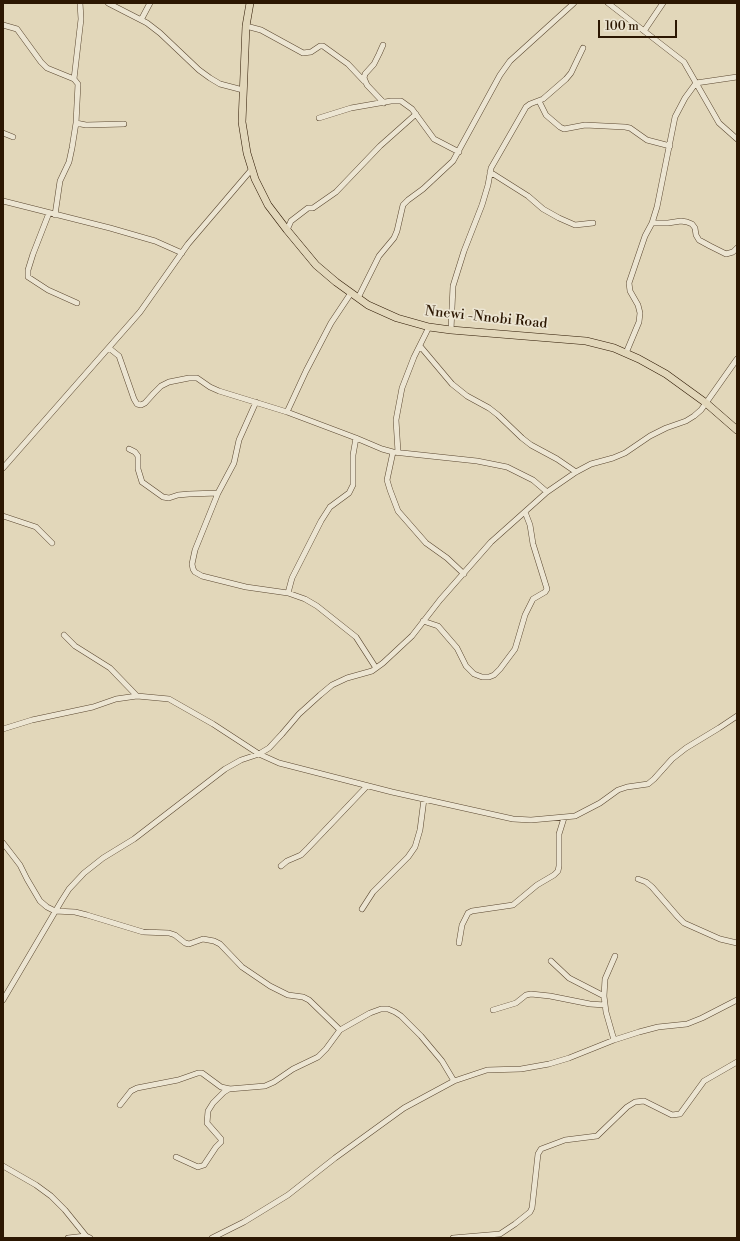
<!DOCTYPE html>
<html>
<head>
<meta charset="utf-8">
<style>
	body { margin:0 }
	#map { position:relative; width:740px; height:1241px; overflow:hidden; background:#e2d7ba; font-family:"Libre Bodoni",serif }
	canvas { display:block }
	.frame { position:absolute; inset:0; border:4px solid #2c1702; pointer-events:none }
	.scale { position:absolute; left:598px; top:20px; width:79px; height:18px; box-sizing:border-box; border:2px solid #2c1702; border-top:0; padding-left:5px; font-size:12px; line-height:14px; white-space:nowrap; color:#2c1702; -webkit-text-stroke:3px #ece5d2; paint-order:stroke }
</style>
</head>
<body>
<div id="map">
<canvas width="740" height="1241"></canvas>
<div class="frame"></div>
<div class="scale">100 m</div>
</div>
<script>
const ctx = document.querySelector('canvas').getContext('2d');
ctx.lineJoin = 'round';
const shape = rows => new Path2D(rows.map(r => 'M' + r).join(''));
function trace(path, color, width, dash) { ctx.strokeStyle = color; ctx.lineWidth = width; ctx.lineCap = dash ? 'butt' : 'round'; ctx.setLineDash(dash || []); ctx.stroke(path); }
function label(font, color, halo, rows, align = 'center') {
  ctx.font = font + ' "Libre Bodoni",serif'; ctx.lineWidth = 3.5; ctx.setLineDash([]); ctx.textBaseline = 'middle'; ctx.strokeStyle = halo; ctx.fillStyle = color; for (const [text, x, y, turn = 0] of rows) {
    ctx.save(); ctx.translate(x, y); ctx.rotate((+turn || 0) * Math.PI / 180); ctx.textAlign = isNaN(turn) ? turn : align; if (halo) ctx.strokeText(text, 0, 0); ctx.fillText(text, 0, 0); ctx.restore();
  }
}
const minor = shape([
	[108,3,147,23,160,33,199,70,210,78,220,84,243,90],
	[608,3,684,62,719,123,737,139],
	[141,20,150,3],
	[3,25,17,29,41,62,47,68,74,79,78,84,76,123,72,148,69,162,60,181,55,215],
	[246,26,261,30,303,53,311,52,320,46,323,46,348,64,364,81],
	[644,31,663,3],
	[383,45,379,54,374,64,365,74,364,78,367,85,384,103],
	[74,79,81,19,80,3],
	[539,101,546,115,560,127,564,129,585,125,625,127,630,128,647,140,670,146],
	[319,118,351,108,391,101,401,101,412,109,434,139,459,152],
	[76,123,86,125,124,124],
	[3,133,13,137],
	[490,172,528,196,543,209,559,218,575,225,593,223],
	[3,201,110,228,155,241,182,253],
	[49,213,33,254,28,270,28,277,48,290,77,303],
	[652,223,668,223,681,221,687,222,692,224,695,228,696,235,699,240,710,246,726,254,733,252,737,248],
	[287,230,291,221,308,208,313,208,336,192,380,146,416,114],
	[358,298,379,256,394,238,397,231,403,205,408,200,423,189,453,161,500,75,510,61,574,3],
	[451,330,453,286,464,251,482,205,488,185,491,168,526,107,530,104,543,99,566,79,571,73,583,48],
	[420,346,452,384,467,396,489,408,498,415,522,438,531,445,557,459,576,472],
	[109,348,119,356,134,399,137,404,141,405,145,403,154,393,161,386,169,382,189,378,197,378,210,387,219,391,287,412,356,438,382,449,393,452,477,461,507,467,533,480,547,492],
	[626,353,639,322,640,313,638,305,630,291,629,283,645,236,652,223,657,207,675,117,685,98,696,83,737,77],
	[256,402,239,440,234,463,218,493,195,550,192,564,193,569,195,572,202,576,246,587,288,593,305,599,317,606,356,637,376,668],
	[287,412,306,371,331,323,351,293],
	[129,449,135,452,138,456,138,469,142,482,163,497,169,498,178,495,189,494,218,493],
	[393,452,387,480,390,490,398,511,426,543,447,558,464,574],
	[398,452,396,420,402,388,414,357,429,327],
	[3,468,140,312,188,244,252,169],
	[3,516,36,527,52,543],
	[288,593,292,578,321,521,330,507,349,493,353,485,353,455,356,438],
	[423,621,438,626,457,648,466,666,474,674,482,677,489,677,494,675,500,669,515,649,525,615,533,599,545,592,547,589,533,544,530,525,525,512],
	[64,635,75,646,110,668,137,696],
	[3,729,32,720,93,707,116,699,137,696,169,699,213,724,259,754,279,763,392,792,513,819,531,820,575,816,600,803,618,790,627,787,648,784,654,779,672,759,686,748,719,728,737,716],
	[3,843,20,865,27,879,40,901,47,907,55,911,75,912,87,915,143,932,169,933,175,935,185,943,189,944,203,939,214,941,220,944,242,967,270,986,288,995,303,997,309,1000,340,1030],
	[281,866,287,861,301,855,308,848,367,786],
	[638,879,646,882,652,887,678,917,684,923,720,939,737,943],
	[362,909,373,892,408,857,415,847,420,830,424,799],
	[459,943,462,925,468,913,472,911,513,905,537,885,554,875,558,871,559,866,559,834,564,818],
	[551,961,569,978,604,996],
	[3,1000,62,900,69,889,84,873,103,858,134,839,225,769,241,760,259,754,269,748,282,734,299,714,320,695,332,685,347,678,372,671,383,663,412,636,440,600,491,542,547,492,576,472,591,464,613,458,625,453,650,436,666,428,686,421,694,416,701,410,737,359],
	[493,1010,516,1003,526,995,531,994,550,996,590,1004,605,1005],
	[614,1040,606,1012,604,996,605,979,615,956],
	[120,1105,131,1091,137,1088,178,1080,198,1073,202,1073,221,1087,230,1089],
	[176,1157,198,1167,204,1165,216,1147,221,1142,221,1139,207,1123,208,1111,213,1103,224,1092,229,1089,265,1086,274,1082,293,1069,318,1057,326,1049,340,1030,370,1013,381,1009,388,1009,395,1012,401,1016,421,1036,442,1061,454,1081],
	[3,1166,36,1185,51,1196,65,1210,86,1236,90,1238],
	[68,1238,86,1236],
	[212,1238,244,1222,288,1195,335,1158,404,1108,454,1081,487,1070,521,1069,549,1064,569,1058,614,1040,639,1032,658,1027,687,1024,702,1018,737,1000],
	[453,1238,500,1234,515,1224,530,1212,532,1208,538,1154,541,1149,565,1140,597,1136,627,1107,635,1102,644,1101,672,1115,680,1114,704,1081,737,1062]
]);
const major = shape([
	[250,3,246,26,242,122,247,153,255,179,268,205,287,230,316,265,336,282,368,305,397,318,429,327,451,330,586,341,614,348,639,359,666,374,706,403,737,430]
]);
trace(minor, '#5a4730', 6);
trace(major, '#2c1702', 8);
trace(minor, '#ece5d2', 5);
trace(major, '#e2d7ba', 7);
label('14px', '#2c1702', '#ece5d2', [
	["Nnewi -Nnobi Road",486,318,6]
]);
</script>
</body>
</html>
